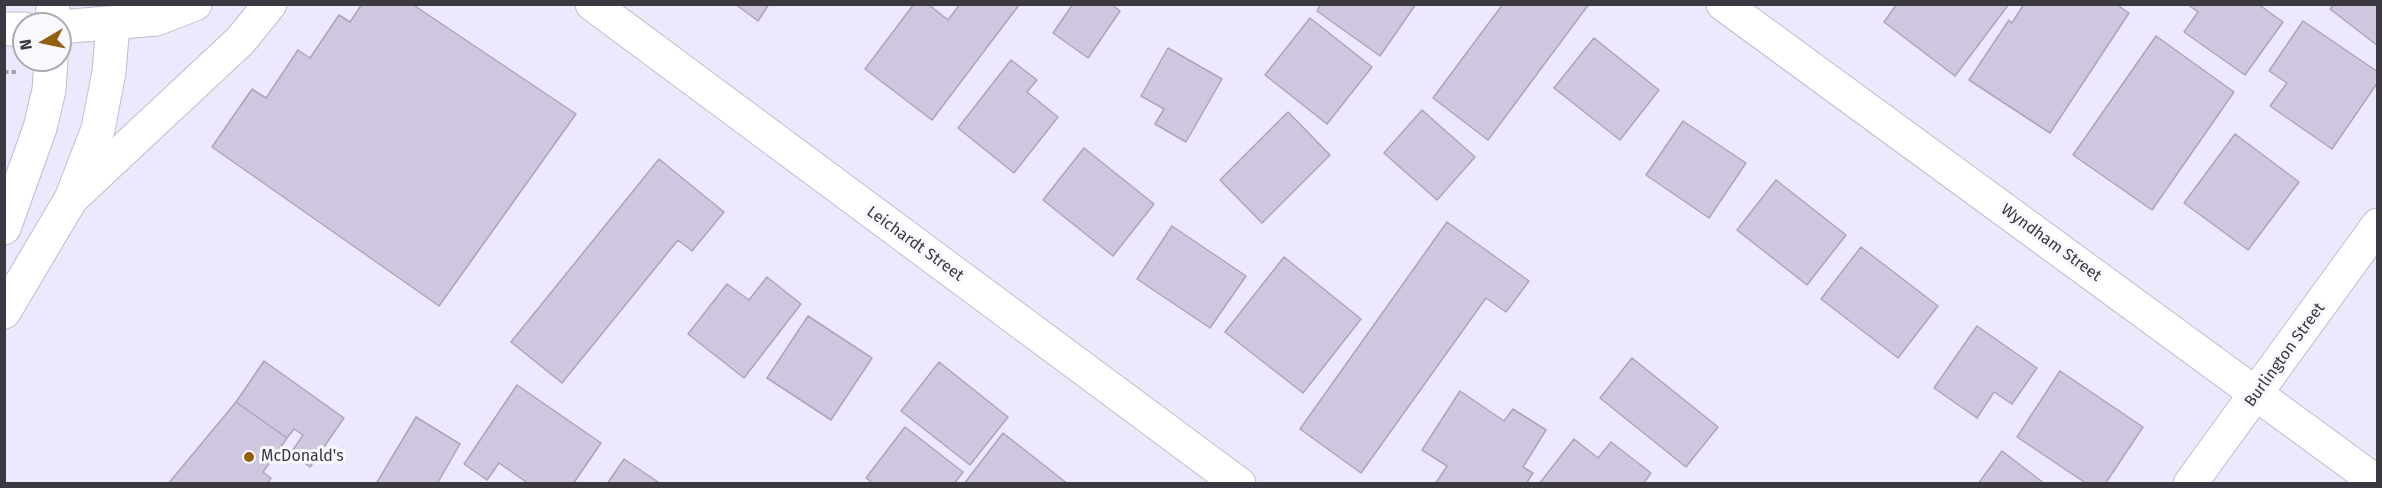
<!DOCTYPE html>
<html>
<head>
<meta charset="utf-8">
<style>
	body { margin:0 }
	#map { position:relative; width:2382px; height:488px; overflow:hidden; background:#eee8fc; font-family:"Fira Sans",sans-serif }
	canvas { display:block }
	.frame { position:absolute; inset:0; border:6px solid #3b3842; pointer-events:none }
	.north { position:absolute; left:12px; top:12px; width:60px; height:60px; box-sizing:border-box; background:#f9f8fd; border:2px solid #adabb2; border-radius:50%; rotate:261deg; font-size:16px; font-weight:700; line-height:24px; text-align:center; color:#3b3842 }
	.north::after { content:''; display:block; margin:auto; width:21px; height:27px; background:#92600f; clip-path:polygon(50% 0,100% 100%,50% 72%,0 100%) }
</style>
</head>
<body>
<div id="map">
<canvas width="2382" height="488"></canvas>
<div class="frame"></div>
<div class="north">N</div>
</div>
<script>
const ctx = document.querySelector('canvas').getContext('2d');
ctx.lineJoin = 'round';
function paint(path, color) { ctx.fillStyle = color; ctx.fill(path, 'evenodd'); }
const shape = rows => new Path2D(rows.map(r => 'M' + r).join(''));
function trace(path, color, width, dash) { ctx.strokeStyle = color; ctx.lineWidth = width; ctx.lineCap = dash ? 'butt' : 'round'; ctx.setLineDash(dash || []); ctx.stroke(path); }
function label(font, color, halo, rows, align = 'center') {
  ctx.font = font + ' "Fira Sans",sans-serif'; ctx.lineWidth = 6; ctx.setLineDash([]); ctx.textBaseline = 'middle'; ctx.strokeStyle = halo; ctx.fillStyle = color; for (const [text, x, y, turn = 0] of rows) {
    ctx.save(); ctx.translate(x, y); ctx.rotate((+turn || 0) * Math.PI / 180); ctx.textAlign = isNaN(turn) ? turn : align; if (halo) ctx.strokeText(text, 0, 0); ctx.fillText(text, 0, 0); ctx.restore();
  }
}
const building = shape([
	[362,4,412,4,576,114,439,306,212,147,252,89,266,98,298,50,310,58,339,15,350,22,362,4],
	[735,4,769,4,758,21,735,4],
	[914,4,928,4,948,20,960,4,1019,5,932,120,865,69,914,4],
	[1073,4,1111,4,1120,11,1088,58,1053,33,1073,4],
	[1321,4,1416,4,1380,56,1317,11,1321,4],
	[1503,4,1589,4,1488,140,1433,98,1503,4],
	[1897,4,2009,4,1955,76,1884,22,1897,4],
	[2024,4,2116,4,2129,13,2050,133,1969,80,2009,20,2012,23,2024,4],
	[2187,4,2258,4,2283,22,2245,75,2184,32,2198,12,2187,4],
	[2334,4,2378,4,2378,46,2330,9,2334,4],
	[1310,18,1372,67,1327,124,1265,75,1310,18],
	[2303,21,2378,72,2378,82,2332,149,2270,106,2287,83,2269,71,2303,21],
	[2156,36,2234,92,2152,210,2073,155,2156,36],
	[1594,38,1659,90,1620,140,1554,88,1594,38],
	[1168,48,1222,79,1186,142,1155,124,1164,109,1141,96,1168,48],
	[1011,60,1037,80,1027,92,1058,117,1014,173,958,128,1011,60],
	[1422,110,1475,157,1437,200,1384,153,1422,110],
	[1288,112,1330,155,1262,223,1220,180,1288,112],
	[1683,121,1746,163,1709,218,1646,175,1683,121],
	[2235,134,2299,182,2248,250,2184,203,2235,134],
	[1084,148,1154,204,1113,256,1043,200,1084,148],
	[659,159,724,212,692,251,678,240,562,383,511,342,659,159],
	[1776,180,1846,235,1807,285,1737,230,1776,180],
	[1447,222,1529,281,1506,312,1486,298,1361,473,1300,429,1447,222],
	[1172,226,1246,276,1210,328,1137,279,1172,226],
	[1861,247,1938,306,1898,358,1821,299,1861,247],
	[1284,257,1361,319,1303,393,1225,332,1284,257],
	[767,277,801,304,744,378,688,334,727,284,749,300,767,277],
	[808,316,872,358,831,420,767,378,808,316],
	[1977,326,2037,368,2012,404,1994,392,1977,418,1934,388,1977,326],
	[1632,358,1718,427,1686,467,1600,398,1632,358],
	[264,361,344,418,310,467,291,453,303,435,294,429,287,438,236,402,264,361],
	[939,362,1008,417,970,465,901,411,939,362],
	[2060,371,2143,427,2105,484,2087,484,2017,437,2060,371],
	[517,385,601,443,573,484,529,484,499,463,487,480,464,464,517,385],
	[1460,391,1504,421,1513,409,1546,430,1523,467,1533,473,1526,484,1436,483,1447,466,1422,450,1460,391],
	[236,402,287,438,263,472,271,478,267,484,168,484,236,402],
	[416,417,460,444,437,484,376,484,416,417],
	[905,427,963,472,954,484,874,484,866,478,905,427],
	[1003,433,1068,484,964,484,1003,433],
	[1574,439,1598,458,1611,442,1651,473,1643,484,1539,484,1574,439],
	[2002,451,2045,484,1978,484,2002,451],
	[624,459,661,484,607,484,624,459]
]);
paint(building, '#cfc7e0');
trace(building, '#aca4bd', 1.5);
const street = shape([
	[592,4,1239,484],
	[1723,4,2378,483],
	[2190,484,2378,225]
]);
const secondary = shape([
	[4,228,40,128,49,90,51,60],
	[4,312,71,199,98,129,109,72,113,24]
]);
const primary = shape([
	[52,24,53,4]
]);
const highway = shape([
	[60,27,156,19,195,4],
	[4,29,24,29],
	[71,199,241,40,270,4]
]);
trace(street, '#c2bad3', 35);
trace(secondary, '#c2bad3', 35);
trace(primary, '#c2bad3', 35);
trace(highway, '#c2bad3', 35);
trace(shape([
	[4,72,16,72]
]), '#a49faf', 4, [4.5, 3]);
trace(street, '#fff', 33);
trace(secondary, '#fff', 33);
trace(primary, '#fff', 33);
trace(highway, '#fff', 33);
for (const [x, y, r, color] of [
	[249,457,6,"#92600f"]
]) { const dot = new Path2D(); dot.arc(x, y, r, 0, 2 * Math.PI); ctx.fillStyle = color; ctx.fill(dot); trace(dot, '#f9f8fd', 2); }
label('16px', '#3b3842', '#f9f8fd', [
	["Wyndham Street",2051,243,36],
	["Leichardt Street",915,244,36],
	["Burlington Street",2285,355,-54]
]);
label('16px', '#3b3842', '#f9f8fd', [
	["McDonald's",261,457]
], 'left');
</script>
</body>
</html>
